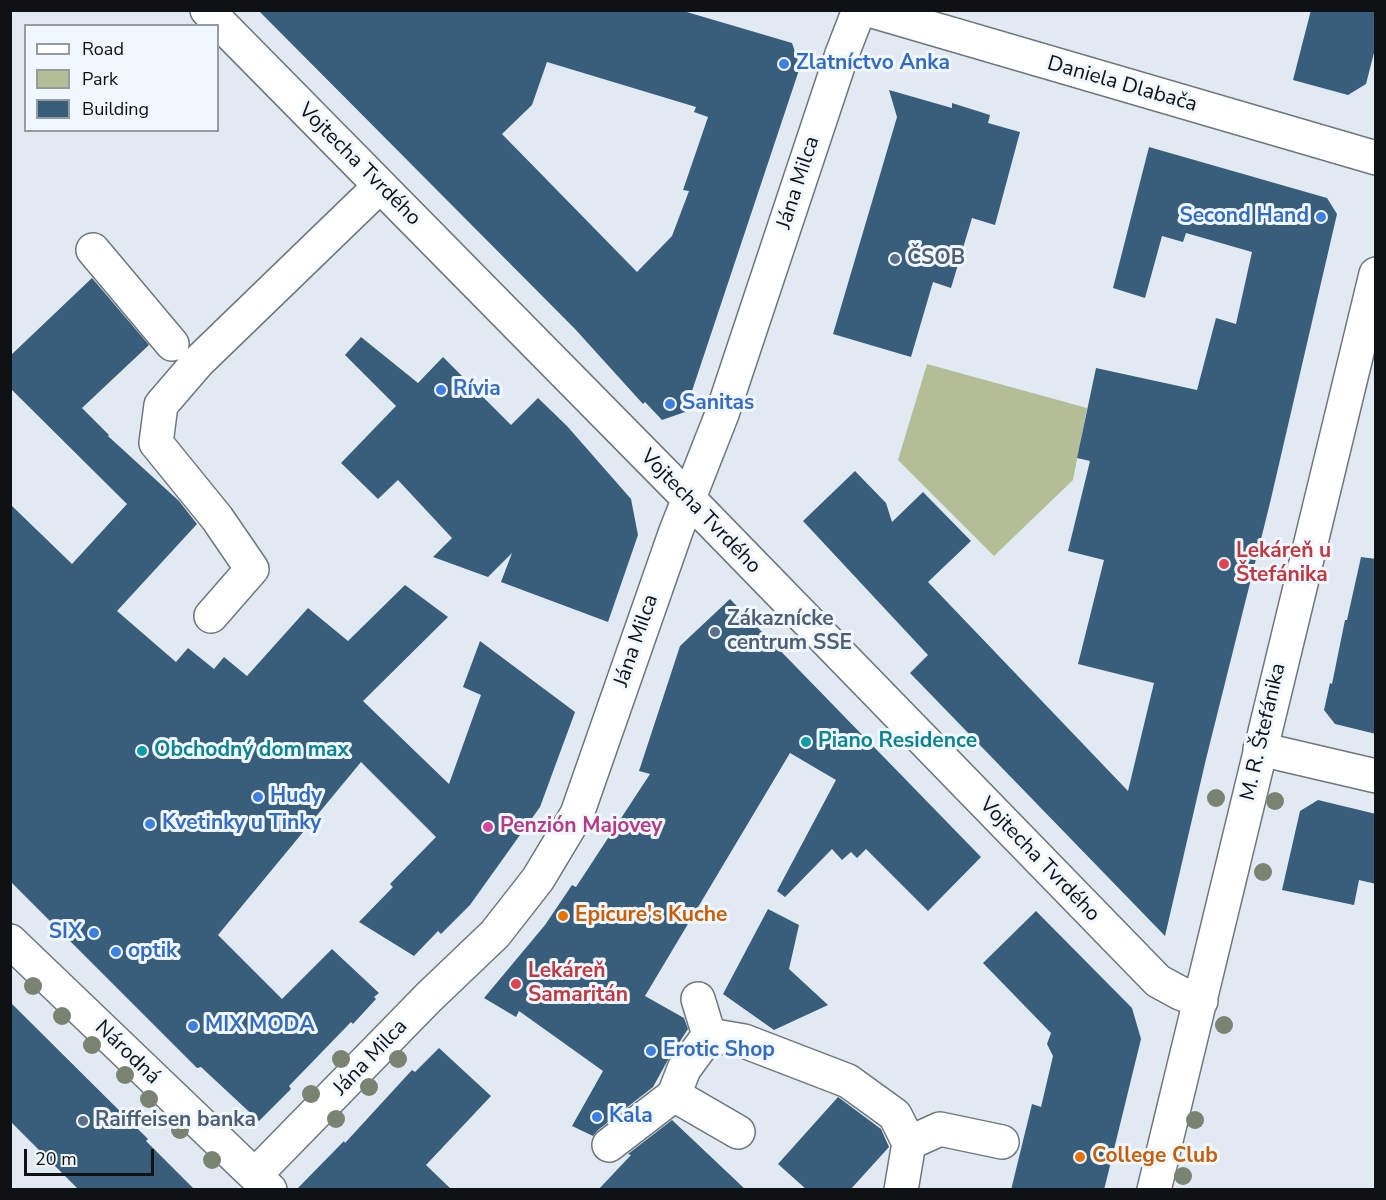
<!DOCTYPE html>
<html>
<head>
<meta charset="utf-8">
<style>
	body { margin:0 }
	#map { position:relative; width:1386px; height:1200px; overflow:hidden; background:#e1eaf2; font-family:"Nunito Sans",sans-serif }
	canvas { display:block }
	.frame { position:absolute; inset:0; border:12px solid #0f1214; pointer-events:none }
	.legend { position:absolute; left:24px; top:24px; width:195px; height:108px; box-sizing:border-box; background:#f0f7fe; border:2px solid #969ba0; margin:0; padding:8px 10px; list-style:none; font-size:18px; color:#0f1214 }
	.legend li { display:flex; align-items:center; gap:12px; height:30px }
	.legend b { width:30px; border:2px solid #969ba0 }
	.scale { position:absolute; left:24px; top:1149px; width:130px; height:27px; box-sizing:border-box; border:3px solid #0f1214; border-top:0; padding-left:8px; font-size:18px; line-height:21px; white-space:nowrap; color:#0f1214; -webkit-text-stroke:4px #f0f7fe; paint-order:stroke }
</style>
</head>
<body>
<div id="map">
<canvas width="1386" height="1200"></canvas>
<div class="frame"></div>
<ul class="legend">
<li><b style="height:8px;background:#fff"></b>Road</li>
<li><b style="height:16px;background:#b3be97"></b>Park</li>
<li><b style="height:16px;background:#395e7b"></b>Building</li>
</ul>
<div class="scale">20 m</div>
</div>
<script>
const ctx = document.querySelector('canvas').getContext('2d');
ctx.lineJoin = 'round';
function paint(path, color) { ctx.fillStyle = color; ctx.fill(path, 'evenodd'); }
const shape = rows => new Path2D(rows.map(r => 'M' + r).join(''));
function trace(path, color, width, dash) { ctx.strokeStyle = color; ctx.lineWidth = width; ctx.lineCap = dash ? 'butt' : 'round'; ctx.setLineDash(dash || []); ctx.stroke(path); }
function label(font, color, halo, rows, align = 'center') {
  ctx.font = font + ' "Nunito Sans",sans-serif'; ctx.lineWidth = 6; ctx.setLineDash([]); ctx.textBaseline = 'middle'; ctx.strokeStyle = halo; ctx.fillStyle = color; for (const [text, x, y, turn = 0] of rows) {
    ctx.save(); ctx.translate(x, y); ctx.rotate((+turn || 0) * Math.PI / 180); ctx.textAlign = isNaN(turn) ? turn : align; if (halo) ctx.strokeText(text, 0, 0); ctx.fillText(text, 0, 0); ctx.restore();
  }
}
paint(shape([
	[927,364,1087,408,1073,480,994,556,898,460]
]), '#b3be97');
paint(shape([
	[258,10,680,10,792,43,800,67,685,412,662,420,645,402,643,404,575,329],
	[547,62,696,107,694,112,708,117,683,190,689,191,672,236,637,272,502,134,532,105],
	[1311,10,1376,10,1376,45,1366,84,1348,95,1293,80],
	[889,90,952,108,952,103,990,115,988,123,1020,132,995,225,972,218,951,288,933,282,911,357,833,334,897,117],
	[1149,147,1327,198,1337,214,1270,503,1206,759,1165,936,910,673,928,655,803,521,855,471,886,503,892,522,923,492,971,541,928,582,1128,791,1154,683,1078,664,1104,560,1068,551,1090,461,1077,458,1096,368,1197,390,1216,318,1236,324,1252,252,1186,233,1183,242,1162,236,1145,298,1113,288],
	[92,278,149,345,82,408,109,435,108,436,179,501,197,524,117,611,176,662,188,648,214,669,224,657,247,676,308,608,348,641,405,585,448,617,363,701,449,784,481,695,463,687,480,641,575,712,540,807,470,905,441,934,438,931,414,956,359,922,393,887,390,884,436,837,361,762,218,935,282,999,332,949,379,993,374,997,376,999,353,1024,351,1022,289,1086,291,1089,259,1121,201,1067,197,1068,10,881,10,504,72,564,127,504,10,388,10,356],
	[361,337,418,383,443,357,511,425,538,398,567,426,631,499,638,535,608,622,501,582,512,553,488,577,433,557,452,538,398,480,378,499,341,463,396,406,345,355],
	[1361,557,1376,559,1376,734,1335,724,1324,710,1330,683,1332,684,1345,620,1347,620],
	[730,599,981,857,928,911,866,849,857,858,851,852,842,860,832,849,785,897,777,891,836,780,790,753,645,996,684,1018,688,1029,669,1058,653,1087,598,1130,593,1136,572,1126,603,1071,519,1011,516,1017,484,998,545,925,572,885,576,887,650,774,639,771,680,646],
	[1318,800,1376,814,1376,884,1359,880,1354,905,1282,890,1300,811],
	[768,909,799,925,789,969,828,1005,774,1030,723,994],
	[1036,911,1132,1008,1141,1039,1104,1190,1011,1190,1032,1104,1041,1107,1053,1056,1047,1044,1051,1033,983,963],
	[10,1002,148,1139,146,1141,195,1190,79,1190,10,1121],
	[439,1048,491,1096,426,1165,452,1190,296,1190,344,1141,345,1143,412,1070,415,1072],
	[838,1097,881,1129,889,1147,850,1190,807,1190,778,1164],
	[672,1120,746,1190,598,1190,631,1155,628,1154]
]), '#395e7b');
const minor = shape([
	[207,10,689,499,1158,981,1180,993,1201,1001],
	[869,10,1376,158],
	[93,250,172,344],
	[211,616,252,569,217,518,156,443,161,405,198,362,380,186],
	[1260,749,1376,776],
	[10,941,270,1190],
	[698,999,709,1035,744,1041,848,1081,895,1115,909,1143,901,1190],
	[674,1095,738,1132],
	[909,1143,940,1129,1002,1142],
	[609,1145,674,1095,684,1069,709,1035],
	[255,1175,429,997,495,934,538,879,577,814,676,531,722,414,842,54,859,10],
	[1154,1190,1376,274]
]);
trace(minor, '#6e767d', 36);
trace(minor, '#fff', 33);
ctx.fillStyle = '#7a8271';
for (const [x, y] of [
	[1216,798],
	[1275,801],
	[1263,872],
	[33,986],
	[62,1016],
	[1224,1025],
	[92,1045],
	[341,1059],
	[398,1059],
	[125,1075],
	[369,1087],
	[311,1094],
	[149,1099],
	[336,1119],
	[1195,1120],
	[180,1130],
	[212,1160],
	[1183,1176]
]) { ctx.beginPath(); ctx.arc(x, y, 9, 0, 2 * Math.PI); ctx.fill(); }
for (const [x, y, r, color] of [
	[784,64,6,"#3f7fe0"],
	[1321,217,6,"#3f7fe0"],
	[895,259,6,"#5c6f8a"],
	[441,390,6,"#3f7fe0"],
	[670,404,6,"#3f7fe0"],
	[1224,564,6,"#e0444e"],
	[715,632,6,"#5c6f8a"],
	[806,742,6,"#0f9aa8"],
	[142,751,6,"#0f9aa8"],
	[258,797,6,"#3f7fe0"],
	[150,824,6,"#3f7fe0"],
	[488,827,6,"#d1479c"],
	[563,916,6,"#e8710a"],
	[94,933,6,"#3f7fe0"],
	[116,952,6,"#3f7fe0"],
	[516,984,6,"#e0444e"],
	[193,1026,6,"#3f7fe0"],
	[651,1051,6,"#3f7fe0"],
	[597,1117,6,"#3f7fe0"],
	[83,1121,6,"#5c6f8a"],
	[1080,1157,6,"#e8710a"]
]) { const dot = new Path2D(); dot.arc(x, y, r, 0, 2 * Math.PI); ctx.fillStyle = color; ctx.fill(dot); trace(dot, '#f0f7fe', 2); }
label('bold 21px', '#366cbe', '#f0f7fe', [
	["Zlatníctvo Anka",796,64],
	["Second Hand",1309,217,"right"],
	["Rívia",453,390],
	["Sanitas",682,404],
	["Hudy",270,797],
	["Kvetinky u Tinky",162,824],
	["SIX",82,933,"right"],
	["optik",128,952],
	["MIX MODA",205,1026],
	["Erotic Shop",663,1051],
	["Kala",609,1117]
], 'left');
label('21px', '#0f1214', '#f0f7fe', [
	["Daniela Dlabača",1122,85,16],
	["Vojtecha Tvrdého",359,165,45],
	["Jána Milca",799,183,-72],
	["Vojtecha Tvrdého",700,512,46],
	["Jána Milca",637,641,-71],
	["M. R. Štefánika",1264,732,-77],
	["Vojtecha Tvrdého",1039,860,46],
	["Národná",127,1053,44],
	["Jána Milca",371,1058,-46]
]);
label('bold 21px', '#4e5e75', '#f0f7fe', [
	["ČSOB",907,259],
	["Zákaznícke",727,620],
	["centrum SSE",727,644],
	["Raiffeisen banka",95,1121]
], 'left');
label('bold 21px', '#be3a42', '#f0f7fe', [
	["Lekáreň u",1236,552],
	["Štefánika",1236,576],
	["Lekáreň",528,972],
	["Samaritán",528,996]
], 'left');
label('bold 21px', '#0d838f', '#f0f7fe', [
	["Piano Residence",818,742],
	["Obchodný dom max",154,751]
], 'left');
label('bold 21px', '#b23c85', '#f0f7fe', [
	["Penzión Majovey",500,827]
], 'left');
label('bold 21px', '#c56008', '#f0f7fe', [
	["Epicure's Kuche",575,916],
	["College Club",1092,1157]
], 'left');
</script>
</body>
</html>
